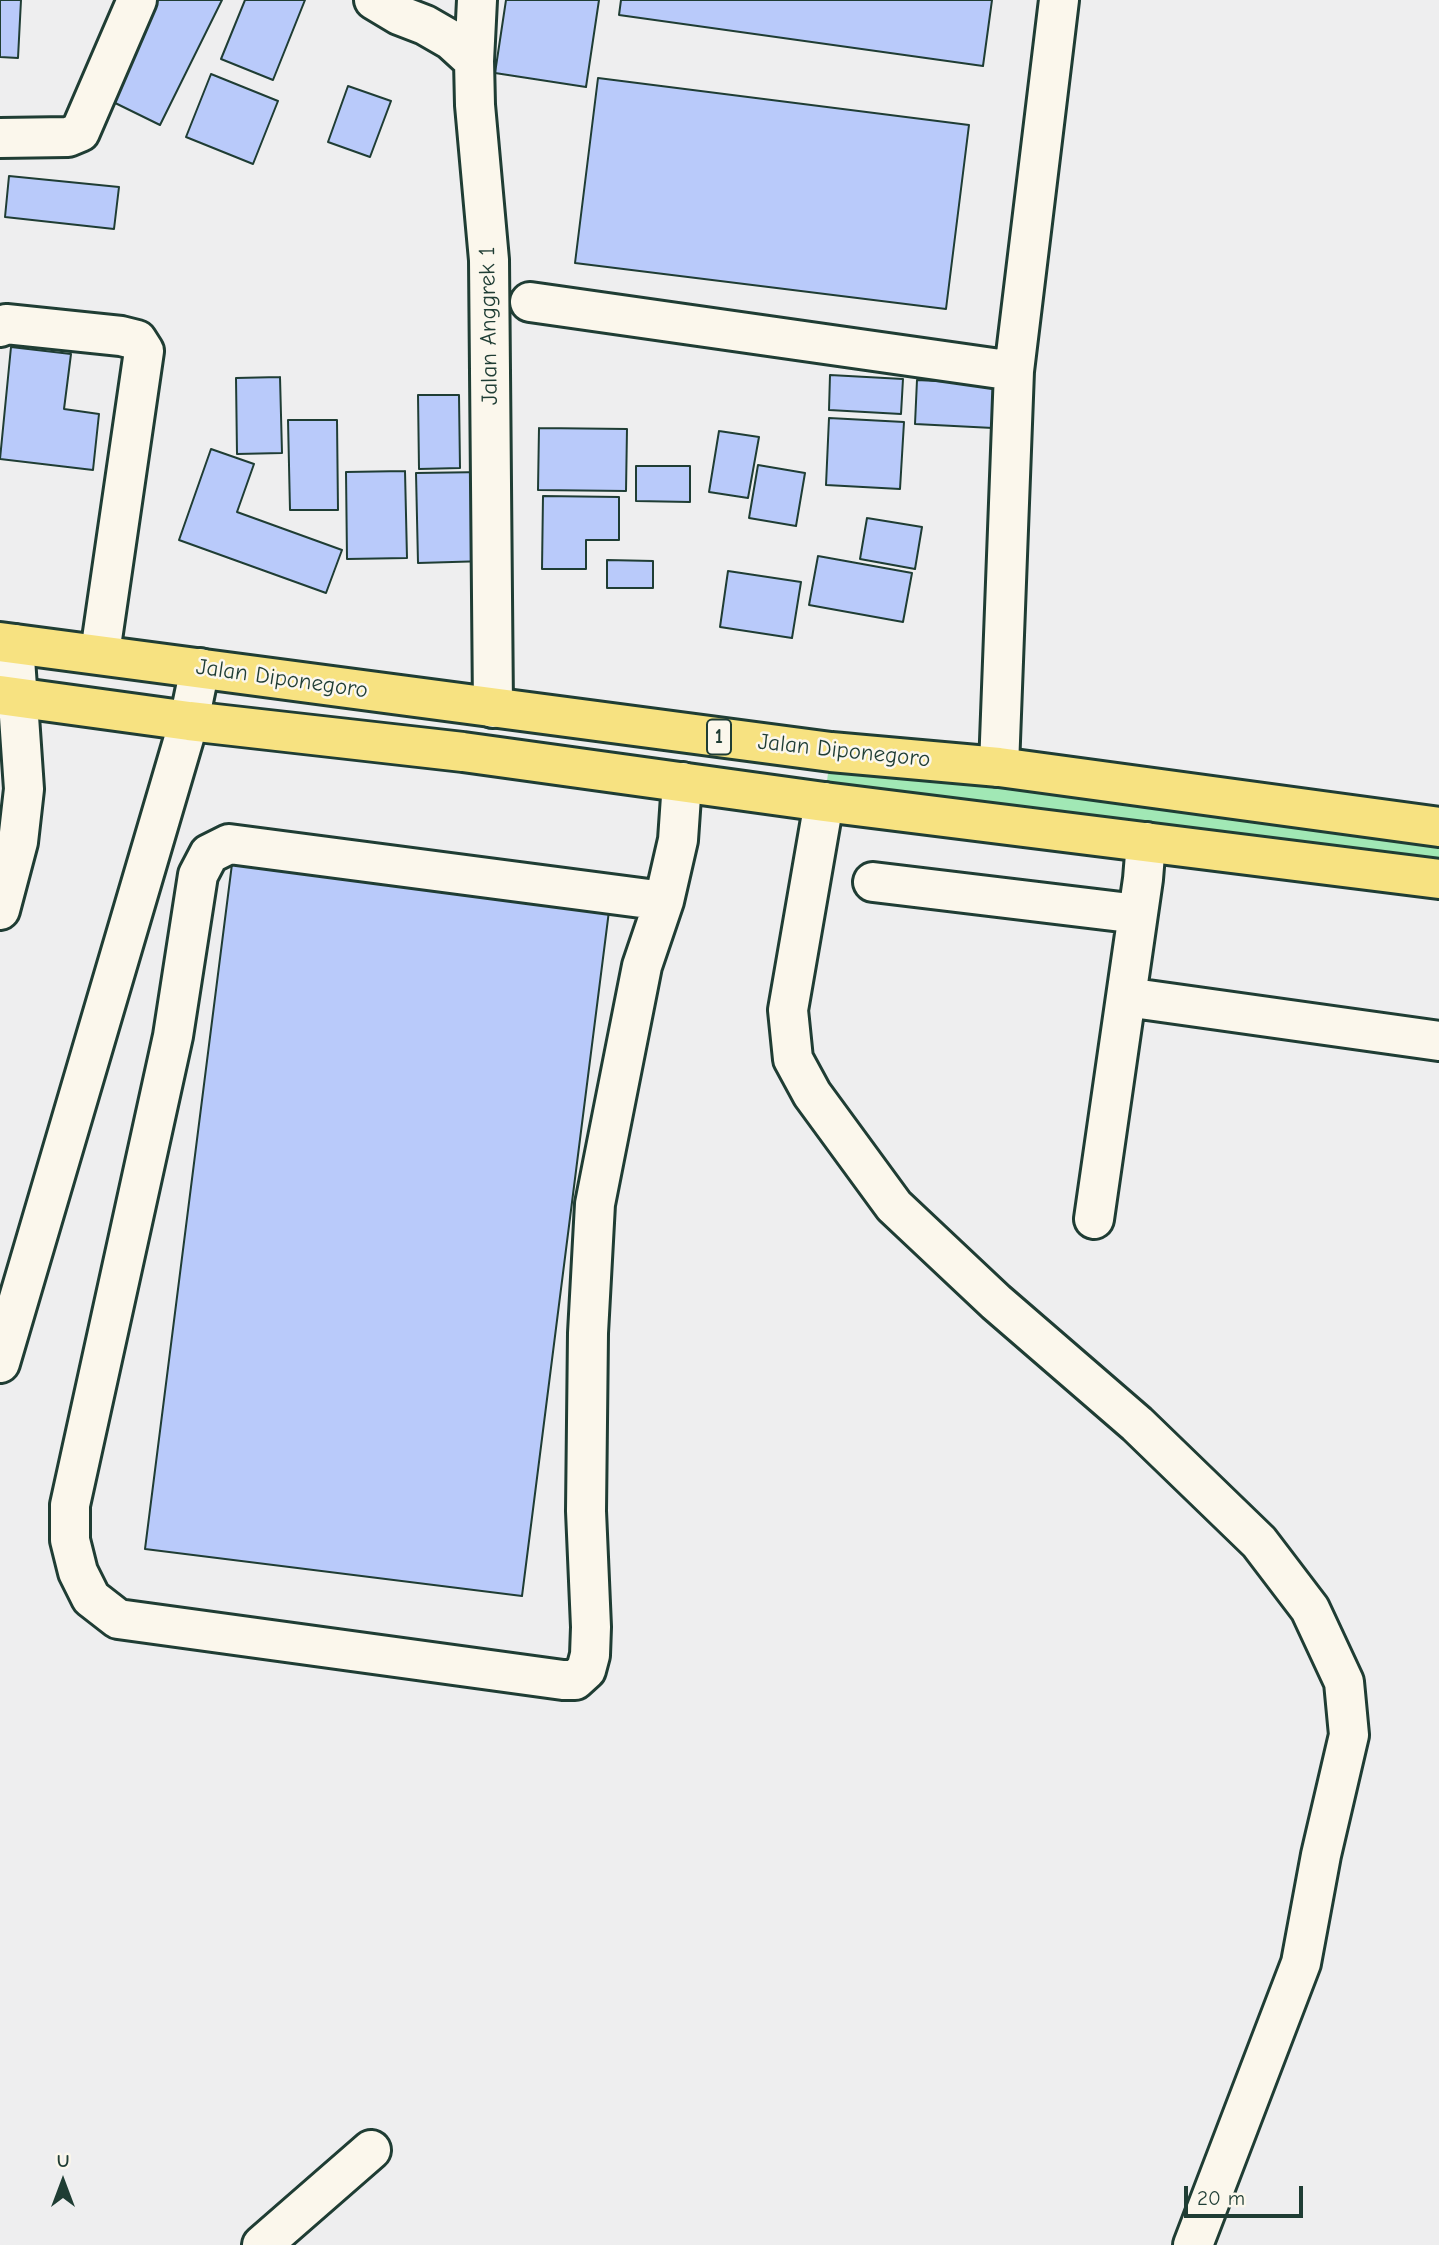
<!DOCTYPE html>
<html>
<head>
<meta charset="utf-8">
<style>
	body { margin:0 }
	#map { position:relative; width:1439px; height:2245px; overflow:hidden; background:#eeeeef; font-family:"Comic Neue",sans-serif }
	canvas { display:block }
	.north { position:absolute; left:28px; top:2147px; width:70px; height:70px; -webkit-text-stroke:5px #fbf7ec; paint-order:stroke; rotate:0deg; font-size:19px; font-weight:700; line-height:28px; text-align:center; color:#1f3d34 }
	.north::after { content:''; display:block; margin:auto; width:24px; height:32px; background:#1f3d34; clip-path:polygon(50% 0,100% 100%,50% 72%,0 100%) }
	.scale { position:absolute; left:1184px; top:2186px; width:119px; height:32px; box-sizing:border-box; border:4px solid #1f3d34; border-top:0; padding-left:9px; font-size:21px; line-height:24px; white-space:nowrap; color:#1f3d34; -webkit-text-stroke:5px #fbf7ec; paint-order:stroke }
</style>
</head>
<body>
<div id="map">
<canvas width="1439" height="2245"></canvas>
<div class="north">U</div>
<div class="scale">20 m</div>
</div>
<script>
const ctx = document.querySelector('canvas').getContext('2d');
ctx.lineJoin = 'round';
function paint(path, color) { ctx.fillStyle = color; ctx.fill(path, 'evenodd'); }
const shape = rows => new Path2D(rows.map(r => 'M' + r).join(''));
function trace(path, color, width, dash) { ctx.strokeStyle = color; ctx.lineWidth = width; ctx.lineCap = dash ? 'butt' : 'round'; ctx.setLineDash(dash || []); ctx.stroke(path); }
function label(font, color, halo, rows, align = 'center') {
  ctx.font = font + ' "Comic Neue",sans-serif'; ctx.lineWidth = 5; ctx.setLineDash([]); ctx.textBaseline = 'middle'; ctx.strokeStyle = halo; ctx.fillStyle = color; for (const [text, x, y, turn = 0] of rows) {
    ctx.save(); ctx.translate(x, y); ctx.rotate((+turn || 0) * Math.PI / 180); ctx.textAlign = isNaN(turn) ? turn : align; if (halo) ctx.strokeText(text, 0, 0); ctx.fillText(text, 0, 0); ctx.restore();
  }
}
paint(shape([
	[831,752,1439,827,1439,879,824,802]
]), '#a1e8b5');
const building = shape([
	[0,0,21,0,18,58,0,57,0,0],
	[153,0,222,0,160,125,105,98,153,0],
	[245,0,305,0,273,80,221,59,245,0],
	[506,0,599,0,586,87,495,73,506,0],
	[621,0,992,0,983,66,619,15,621,0],
	[211,74,278,101,253,164,186,137,211,74],
	[598,78,969,125,946,309,575,263,598,78],
	[348,86,391,101,370,157,328,142,348,86],
	[9,176,119,187,114,229,5,217,9,176],
	[11,347,71,354,64,409,99,414,93,470,0,459,11,347],
	[830,375,903,379,901,414,829,410,830,375],
	[280,377,282,453,237,454,236,378,280,377],
	[917,380,996,384,993,428,915,424,917,380],
	[418,395,459,395,460,468,419,469,418,395],
	[829,418,904,422,900,489,826,485,829,418],
	[288,420,337,420,338,510,290,510,288,420],
	[539,428,627,429,626,491,538,490,539,428],
	[719,431,759,437,748,498,709,492,719,431],
	[211,449,254,464,237,512,342,550,326,593,179,540,211,449],
	[758,465,805,473,796,526,749,518,758,465],
	[636,466,690,466,690,502,636,501,636,466],
	[405,471,407,558,347,559,346,472,405,471],
	[485,472,487,561,418,563,416,473,485,472],
	[543,496,619,497,619,540,586,540,586,569,542,569,543,496],
	[867,518,922,527,915,569,860,559,867,518],
	[818,556,912,573,903,622,809,605,818,556],
	[607,560,653,561,653,588,607,588,607,560],
	[728,571,801,582,792,638,720,627,728,571],
	[233,856,610,903,522,1596,145,1549,233,856]
]);
paint(building, '#b9cafa');
trace(building, '#1f3d34', 2);
const minor = shape([
	[374,0,399,15,425,25,451,40,474,61,475,105,489,260,493,708],
	[474,61,477,0],
	[0,138,68,137,80,132,137,0],
	[530,302,1014,371,999,767],
	[0,327,6,324,121,336,137,340,144,351,100,653],
	[1014,371,1059,0],
	[824,802,788,1010,793,1059,812,1094,894,1206,996,1302,1137,1424,1259,1542,1310,1609,1344,1682,1349,1735,1321,1855,1301,1963,1193,2245],
	[873,882,1138,914],
	[664,901,229,844,209,854,198,875,173,1036,70,1505,70,1540,78,1572,91,1598,118,1619,563,1680,575,1680,586,1670,590,1655,591,1627,586,1511,588,1333,595,1204,642,966,664,901,678,840,682,782],
	[0,910,18,842,24,789,14,644],
	[1126,997,1439,1041],
	[1094,1219,1143,879,1146,842],
	[0,1363,189,721,200,668],
	[262,2245,371,2150]
]);
const highway = shape([
	[0,642,831,752,999,767,1439,827],
	[0,695,189,721,463,752,824,802,1439,879]
]);
trace(minor, '#1f3d34', 44);
trace(highway, '#1f3d34', 44);
trace(minor, '#fbf7ec', 38);
trace(highway, '#f7e281', 38);
for (const [x, y, w] of [
	[719,737,24]
]) { const box = new Path2D(); box.roundRect(x - w / 2, y - 17.5, w, 35, 5); ctx.fillStyle = '#fbf7ec'; ctx.fill(box); trace(box, '#1f3d34', 2); }
label('bold 21px', '#1f3d34', null, [
	["1",719,737]
]);
label('23px', '#1f3d34', '#fbf7ec', [
	["Jalan Anggrek 1",489,326,-91],
	["Jalan Diponegoro",282,679,8],
	["Jalan Diponegoro",844,751,6]
]);
</script>
</body>
</html>
